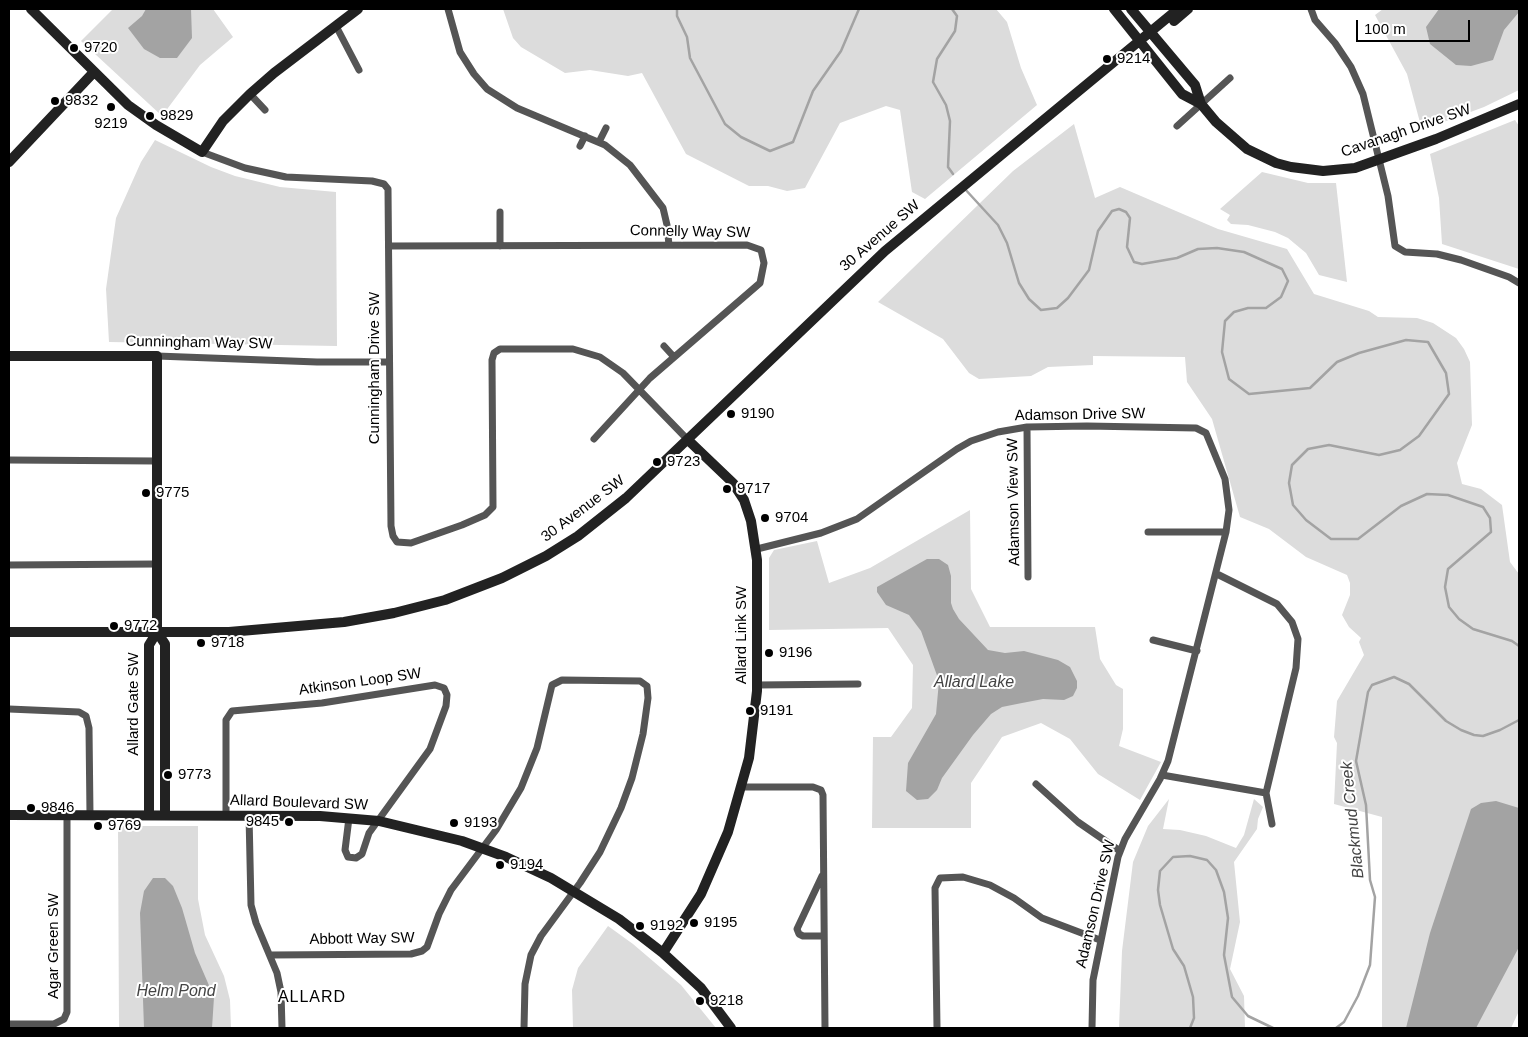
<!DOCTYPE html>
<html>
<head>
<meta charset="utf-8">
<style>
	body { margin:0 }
	#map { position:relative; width:1528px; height:1037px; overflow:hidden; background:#fff; font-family:Helvetica,sans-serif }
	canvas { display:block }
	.frame { position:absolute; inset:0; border:10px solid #000; pointer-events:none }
	.scale { position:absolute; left:1356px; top:20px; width:114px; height:22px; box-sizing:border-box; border:2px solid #000; border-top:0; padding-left:6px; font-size:15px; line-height:18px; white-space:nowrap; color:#000; -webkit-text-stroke:4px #fff; paint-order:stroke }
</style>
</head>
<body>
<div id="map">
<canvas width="1528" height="1037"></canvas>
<div class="frame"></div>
<div class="scale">100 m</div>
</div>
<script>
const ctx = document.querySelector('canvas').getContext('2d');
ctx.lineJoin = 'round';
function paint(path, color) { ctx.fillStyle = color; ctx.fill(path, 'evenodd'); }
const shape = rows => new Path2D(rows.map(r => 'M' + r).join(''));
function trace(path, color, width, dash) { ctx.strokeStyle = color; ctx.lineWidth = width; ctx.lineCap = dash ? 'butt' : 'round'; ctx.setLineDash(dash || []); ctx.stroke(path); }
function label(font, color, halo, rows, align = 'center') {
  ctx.font = font + ' Helvetica,sans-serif'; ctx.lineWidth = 4; ctx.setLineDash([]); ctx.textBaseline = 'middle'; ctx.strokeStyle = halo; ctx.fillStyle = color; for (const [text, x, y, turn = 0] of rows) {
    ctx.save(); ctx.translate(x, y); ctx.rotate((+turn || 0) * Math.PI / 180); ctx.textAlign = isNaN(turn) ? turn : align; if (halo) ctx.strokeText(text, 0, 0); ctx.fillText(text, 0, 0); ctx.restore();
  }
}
paint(shape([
	[113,9,213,9,233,37,200,65,162,116,81,41],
	[503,9,996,9,1007,22,1021,68,1037,105,925,199,912,192,900,110,886,106,840,123,805,188,787,191,768,186,749,186,686,154,642,73,628,76,590,70,565,73,521,47,513,38],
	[1383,9,1519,9,1519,90,1484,107,1422,130,1407,74,1375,15],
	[1515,120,1519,126,1519,269,1442,244,1439,198,1430,154],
	[1074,124,1095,198,1120,187,1218,229,1287,249,1314,294,1369,311,1378,317,1417,318,1433,323,1456,338,1464,349,1470,362,1472,425,1457,463,1462,484,1481,489,1502,505,1510,562,1519,574,1519,1011,1511,1028,1382,1028,1382,817,1334,804,1337,743,1334,737,1337,701,1364,655,1359,642,1361,638,1349,627,1342,615,1350,595,1350,583,1347,575,1306,557,1269,529,1240,517,1212,419,1187,382,1185,357,1093,356,1093,365,1048,367,1031,376,979,379,969,373,943,339,878,302,1013,171],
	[155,140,211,167,235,176,280,187,336,192,337,346,109,342,106,289,116,218,141,162],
	[1262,172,1308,183,1336,183,1347,282,1319,275,1306,253,1288,238,1275,232,1248,225,1231,224,1227,220,1230,215,1220,209],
	[970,510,971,589,990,627,1095,627,1100,659,1116,685,1123,689,1123,729,1119,746,1161,762,1140,800,1098,774,1070,739,1041,723,1002,737,971,783,971,828,872,828,873,737,891,737,912,708,913,665,888,628,769,630,769,558,774,550,817,541,829,583,870,568],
	[1169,799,1163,829,1180,830,1206,836,1236,848,1244,835,1254,799,1263,807,1258,819,1257,829,1234,862,1240,922,1230,969,1244,996,1245,1028,1119,1028,1122,951,1133,862,1148,826],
	[118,826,198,826,198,899,205,935,224,976,230,1000,231,1028,119,1028],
	[608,926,633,944,681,985,716,1028,573,1028,572,990,578,968]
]), '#dcdcdc');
paint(shape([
	[146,9,191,9,192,38,177,58,160,58,144,49,128,28,142,16],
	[1439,9,1519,9,1519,12,1504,30,1493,60,1471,66,1456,65,1430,44,1426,27],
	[927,559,939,559,948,565,951,576,951,603,953,609,959,619,988,650,1005,653,1024,651,1058,660,1070,667,1077,681,1077,688,1073,696,1064,700,1043,699,1022,703,1002,707,991,714,973,735,942,778,937,790,928,799,917,800,906,791,908,763,936,714,939,681,921,631,909,615,886,605,877,592,877,587],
	[1496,801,1519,808,1519,947,1476,1028,1406,1028,1430,933,1471,809,1481,803],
	[153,878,165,878,173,886,182,908,195,953,214,997,212,1028,144,1028,140,913,144,891]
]), '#a3a3a3');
trace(shape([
	[677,9,677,16,687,37,690,58,725,124,741,137,770,151,793,142,813,91,841,51,859,9],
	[952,9,957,16,955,31,937,59,933,82,946,105,950,121,948,167,953,174],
	[964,188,998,225,1007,243,1019,283,1029,299,1041,310,1057,308,1068,298,1089,270,1098,231,1112,211,1119,209,1126,212,1130,218,1127,247,1134,262,1142,264,1177,258,1198,249,1217,248,1244,252,1282,269,1288,281,1281,297,1266,308,1248,308,1234,312,1225,321,1222,352,1229,379,1249,394,1310,388,1337,362,1359,353,1406,340,1428,342,1446,373,1449,394,1419,436,1400,450,1379,455,1329,445,1308,449,1292,465,1289,483,1293,505,1306,520,1331,539,1358,539,1401,506,1427,494,1448,495,1483,507,1490,518,1491,532,1448,569,1445,587,1449,607,1459,619,1473,629,1512,641,1519,646],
	[1190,1028,1194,1018,1193,997,1184,966,1173,949,1160,905,1158,890,1160,871,1173,857,1190,856,1207,860,1216,870,1224,892,1228,918,1224,955,1232,997,1248,1016,1273,1028],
	[1336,1028,1344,1022,1358,996,1370,965,1375,897,1370,880,1366,805,1356,761,1368,692,1372,685,1394,677,1409,684,1446,721,1461,730,1474,735,1483,736,1500,730,1519,720]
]), '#a3a3a3', 2.5);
trace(shape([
	[448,9,460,52,474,74,487,89,517,108,605,145,630,165,663,208,667,225,669,245],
	[1311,9,1315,20,1335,43,1351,67,1363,94,1388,196,1395,246,1405,252,1437,254,1461,260,1509,277,1519,283],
	[336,26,359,70],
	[250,94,265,110],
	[1177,126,1230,78],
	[599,142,606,128],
	[580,146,585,136],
	[202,152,245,168,286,177,372,181,384,184,388,189,391,526,393,536,397,542,411,543,462,525,485,515,493,507,492,360,494,353,500,349,573,349,600,357,623,373,688,440],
	[500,212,500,246],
	[390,246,747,245,761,250,764,263,760,283,650,378,594,439],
	[664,346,674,357],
	[157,356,317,362,389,362],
	[1027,427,1028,577],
	[9,460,156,461],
	[1148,532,1226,532],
	[757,549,821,533,857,519,957,449,971,441,998,432,1027,427,1087,426,1196,428,1206,433,1225,479,1229,510,1226,532,1168,761,1160,779,1125,839,1118,857,1093,980,1092,1028],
	[9,565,156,564],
	[1153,640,1197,651],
	[757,685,858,684],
	[9,709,79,712,86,716,89,728,90,815],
	[1162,775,1266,793,1296,668,1298,639,1292,622,1277,604,1217,574],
	[1036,784,1078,822,1120,851],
	[742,787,813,787,821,790,823,795,825,1028],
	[1266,793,1272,824],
	[226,815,226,720,232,711,322,703,435,685,444,688,447,695,446,706,430,749,369,833,362,854,356,858,348,857,345,850,349,818],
	[249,815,251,905,256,923,277,973,281,992,282,1028],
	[822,876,797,929,799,934,803,936,824,936],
	[271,955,411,954,422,951,427,947,439,914,451,890,496,830,521,788,537,748,552,685,562,680,640,681,647,686,648,698,643,734,632,778,621,808,600,852,580,883,541,936,531,955,525,984,524,1028],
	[9,1024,54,1024,64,1019,67,1012,67,815],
	[937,1028,935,888,940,878,963,877,990,885,1014,898,1042,918,1100,940]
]), '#555', 7);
trace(shape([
	[31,9,128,105,156,125,202,152,223,121,250,94,274,73,358,9],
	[1114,9,1182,94,1201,104],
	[1131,9,1195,85,1201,104,1216,122,1247,149,1276,163,1291,167,1323,171,1355,168,1436,139,1519,104],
	[1174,21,1188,9],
	[9,162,93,73],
	[9,356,157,356,157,632],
	[9,632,229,632,344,622,394,613,445,600,502,578,546,556,578,536,626,498,885,251,1178,9],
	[157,632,165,644,165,815],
	[9,815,320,816,379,821,462,841,506,857,551,878,619,919,663,953,701,988,731,1028],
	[149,815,149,645,157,632],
	[663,953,701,894,728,832,749,758,757,691,757,560,751,521,744,500,733,483,688,440]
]), '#222', 10);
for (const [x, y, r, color] of [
	[74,48,5,"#000"],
	[1107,59,5,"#000"],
	[55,101,5,"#000"],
	[111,107,5,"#000"],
	[150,116,5,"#000"],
	[731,414,5,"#000"],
	[657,462,5,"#000"],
	[727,489,5,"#000"],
	[146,493,5,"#000"],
	[765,518,5,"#000"],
	[114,626,5,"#000"],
	[201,643,5,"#000"],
	[769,653,5,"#000"],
	[750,711,5,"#000"],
	[168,775,5,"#000"],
	[31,808,5,"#000"],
	[289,822,5,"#000"],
	[454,823,5,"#000"],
	[98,826,5,"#000"],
	[500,865,5,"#000"],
	[694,923,5,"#000"],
	[640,926,5,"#000"],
	[700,1001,5,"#000"]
]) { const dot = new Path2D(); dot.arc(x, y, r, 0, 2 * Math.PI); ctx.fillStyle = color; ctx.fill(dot); trace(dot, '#fff', 2); }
label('15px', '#000', '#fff', [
	["9720",84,48],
	["9214",1117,59],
	["9832",65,101],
	["9829",160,116],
	["9219",111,124,"center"],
	["9190",741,414],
	["9723",667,462],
	["9717",737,489],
	["9775",156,493],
	["9704",775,518],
	["9772",124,626],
	["9718",211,643],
	["9196",779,653],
	["9191",760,711],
	["9773",178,775],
	["9846",41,808],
	["9845",279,822,"right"],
	["9193",464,823],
	["9769",108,826],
	["9194",510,865],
	["9195",704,923],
	["9192",650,926],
	["9218",710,1001]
], 'left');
label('15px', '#000', '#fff', [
	["Cavanagh Drive SW",1406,131,-19],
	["Connelly Way SW",690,232,1],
	["30 Avenue SW",880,236,-41],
	["Cunningham Way SW",199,343,1],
	["Cunningham Drive SW",375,368,-90],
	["Adamson Drive SW",1080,415,-1],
	["Adamson View SW",1014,502,-91],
	["30 Avenue SW",583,509,-37],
	["Allard Link SW",742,635,-90],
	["Atkinson Loop SW",360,682,-8],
	["Allard Gate SW",134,704,-90],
	["Allard Boulevard SW",299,803,2],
	["Adamson Drive SW",1096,904,-77],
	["Abbott Way SW",362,939,-1],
	["Agar Green SW",54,946,-90]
]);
label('italic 16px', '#444', '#fff', [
	["Allard Lake",974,683],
	["Blackmud Creek",1353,820,-96],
	["Helm Pond",176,992]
]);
ctx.letterSpacing = '1px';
label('16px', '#000', '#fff', [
	["ALLARD",312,998]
]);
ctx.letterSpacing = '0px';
</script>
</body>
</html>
